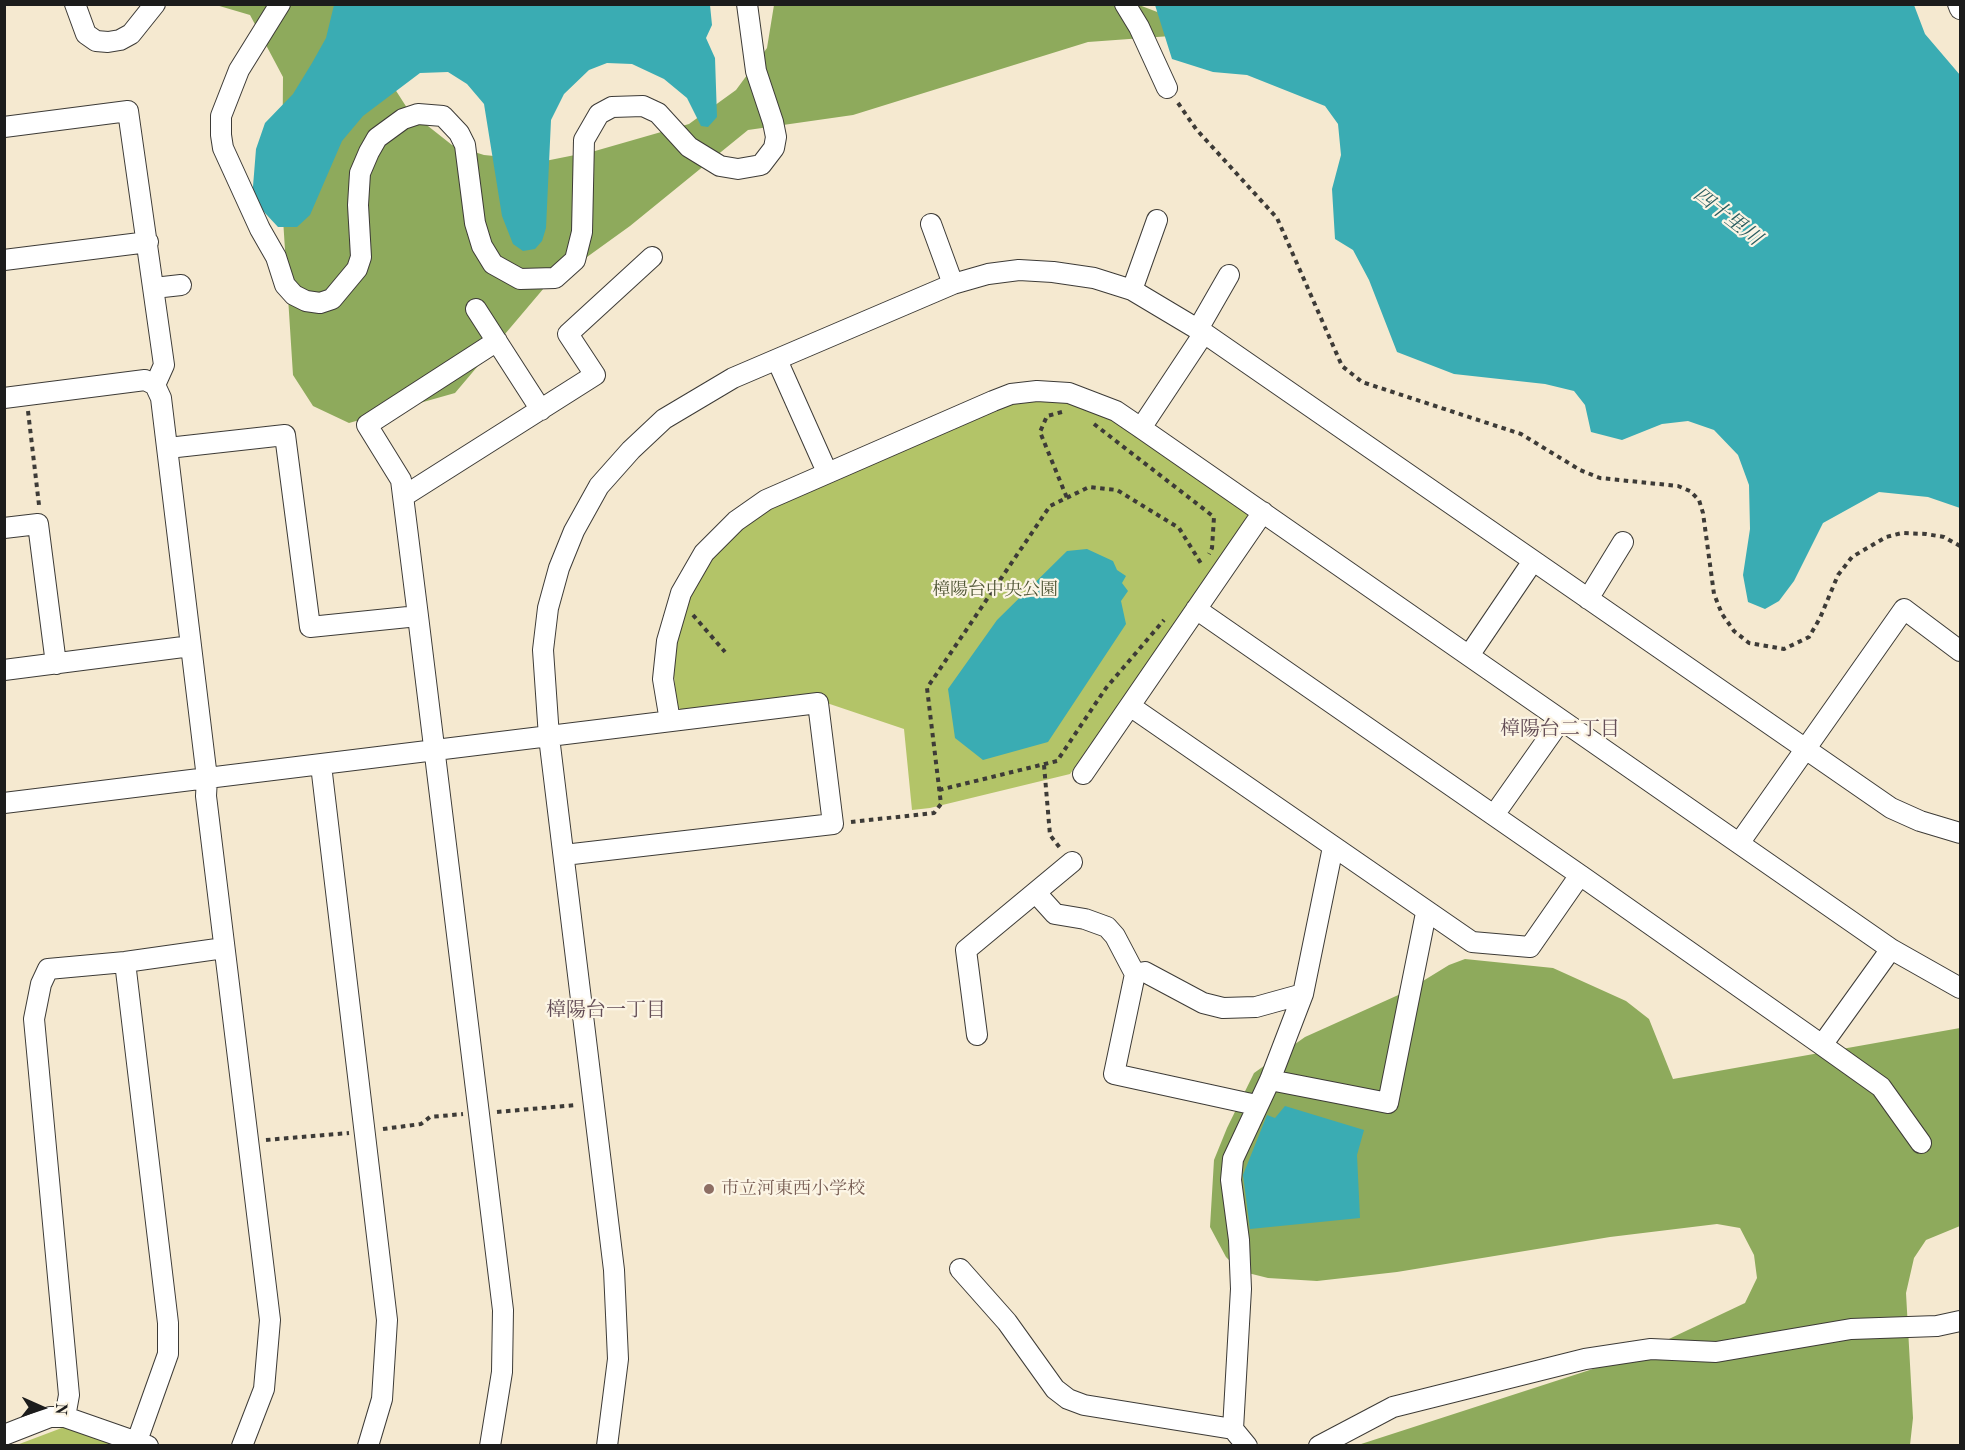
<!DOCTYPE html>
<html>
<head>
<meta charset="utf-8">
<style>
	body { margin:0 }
	#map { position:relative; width:1965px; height:1450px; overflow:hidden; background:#f5e9d0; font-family:"Old Standard TT",serif }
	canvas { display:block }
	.frame { position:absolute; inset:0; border:6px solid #1c1c1c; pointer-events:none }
	.north { position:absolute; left:12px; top:1378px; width:60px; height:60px; -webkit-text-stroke:4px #fcf5e5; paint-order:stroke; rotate:93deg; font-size:16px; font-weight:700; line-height:24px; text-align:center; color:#1c1c1c }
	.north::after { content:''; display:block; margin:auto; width:21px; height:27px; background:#1c1c1c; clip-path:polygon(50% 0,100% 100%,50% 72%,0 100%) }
</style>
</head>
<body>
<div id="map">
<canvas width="1965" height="1450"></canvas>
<div class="frame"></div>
<div class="north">N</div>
</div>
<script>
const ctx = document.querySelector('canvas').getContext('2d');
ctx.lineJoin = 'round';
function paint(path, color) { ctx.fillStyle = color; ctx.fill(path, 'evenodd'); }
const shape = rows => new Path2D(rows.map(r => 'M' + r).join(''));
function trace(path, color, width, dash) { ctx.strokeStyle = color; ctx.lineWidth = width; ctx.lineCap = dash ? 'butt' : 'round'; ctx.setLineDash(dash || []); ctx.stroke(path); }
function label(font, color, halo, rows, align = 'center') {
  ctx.font = font + ' "Old Standard TT","Noto Serif JP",serif'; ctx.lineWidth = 4.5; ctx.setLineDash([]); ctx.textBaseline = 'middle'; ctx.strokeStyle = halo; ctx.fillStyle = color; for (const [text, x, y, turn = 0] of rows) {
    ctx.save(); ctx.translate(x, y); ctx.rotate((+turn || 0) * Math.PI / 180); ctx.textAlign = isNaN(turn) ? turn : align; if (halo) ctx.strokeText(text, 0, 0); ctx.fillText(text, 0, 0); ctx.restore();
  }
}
paint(shape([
	[1036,399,1069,401,1101,412,1247,511,1248,520,1070,774,930,808,912,810,904,729,806,696,682,711,676,705,674,675,675,645,685,608,696,581,725,541,774,505,1010,403],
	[67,1426,122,1446,14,1446]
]), '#b3c468');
paint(shape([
	[216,5,341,5,409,111,452,145,484,155,545,161,595,151,689,124,736,90,767,48,774,5,1139,5,1212,33,1088,42,853,115,748,130,630,226,544,288,455,393,349,423,313,406,293,375,282,203,283,77,250,15],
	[1465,959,1553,968,1626,1001,1649,1019,1673,1079,1960,1028,1960,1226,1926,1240,1914,1258,1906,1293,1913,1418,1910,1445,1358,1445,1633,1356,1745,1303,1757,1278,1754,1255,1740,1228,1717,1224,1610,1237,1397,1272,1317,1281,1268,1278,1240,1271,1226,1257,1210,1227,1214,1160,1227,1128,1254,1073,1305,1037,1405,992,1449,965]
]), '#8eaa5c');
paint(shape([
	[334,5,710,5,712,25,706,38,715,58,717,117,708,127,701,126,687,98,664,79,632,64,607,63,589,70,564,94,551,120,546,228,542,241,535,249,523,251,513,244,502,216,484,104,467,84,448,72,420,73,363,116,342,141,310,215,297,227,278,227,252,199,256,149,265,123,293,94,312,63,326,38],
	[1155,5,1914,5,1925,34,1960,75,1960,508,1928,497,1879,492,1823,523,1794,581,1779,601,1765,609,1748,602,1743,575,1750,529,1749,485,1738,455,1714,430,1688,421,1662,424,1622,440,1591,432,1585,405,1574,391,1545,384,1454,374,1397,352,1369,280,1353,250,1335,239,1332,189,1341,155,1338,124,1325,106,1247,75,1213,72,1172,59],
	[1087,549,1113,561,1117,570,1126,576,1122,583,1128,591,1121,601,1126,624,1048,742,983,760,955,738,948,689,997,620,1067,551],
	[1285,1106,1364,1130,1357,1155,1360,1218,1250,1229,1243,1175,1267,1115,1275,1118]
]), '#3aacb3');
const minor = shape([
	[75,4,86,34,96,41,108,42,120,40,131,34,155,4],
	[280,4,239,70,221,116,221,135,223,148,260,229,276,257,285,285,294,295,306,301,320,303,332,299,357,269,361,257,358,205,360,173,369,152,377,138,403,119,418,114,443,116,459,133,465,145,475,223,482,246,493,264,520,279,555,278,575,260,582,232,584,140,599,114,612,107,643,106,658,113,689,147,720,166,738,169,761,165,774,148,776,137,773,122,756,71,747,4],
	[1125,4,1139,27,1167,88],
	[1958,4,1960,9],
	[4,127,128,111,164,365,155,385],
	[931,224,953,284],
	[4,260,148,242],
	[154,288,181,285],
	[1132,290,1157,220],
	[476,309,541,410],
	[1198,329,1229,275],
	[777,360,827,472],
	[4,398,145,380,155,385,161,398,207,778,206,796,270,1320,264,1389,242,1446],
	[1141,428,1204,333],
	[168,448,285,435,310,627,418,616,503,1310,502,1372,490,1446],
	[404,496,595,375,568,334,652,257],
	[4,528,38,524,56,664],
	[1588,599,1623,542],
	[1196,609,1580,875],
	[418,616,401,480,367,425,497,341],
	[1470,654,1533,561],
	[4,670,191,646],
	[1130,706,1472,942,1530,947,1580,875,1822,1045,1891,949],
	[670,721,663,679,667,641,681,593,704,553,736,521,766,500,993,401,1011,394,1037,391,1069,393,1116,411,1141,428,1891,949,1960,988],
	[321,765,387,1320,382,1399,368,1446],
	[1083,774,1263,512],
	[4,803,818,703,833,824,564,855],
	[1494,815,1561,720],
	[1740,842,1904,609,1960,651],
	[1036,893,1055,914,1085,919,1107,927,1115,936,1135,974],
	[125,962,168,1323,168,1354,137,1441],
	[977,1035,966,950,1072,862],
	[1822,1045,1881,1087,1921,1143],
	[1270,1080,1388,1103,1426,913],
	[1256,1105,1114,1074,1135,974,1145,972,1203,1003,1223,1008,1256,1007,1303,994],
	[960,1269,1007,1322,1055,1389,1068,1399,1084,1405,1233,1429,1247,1446],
	[65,1417,69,1395,34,1019,41,984,48,969,125,962,224,948],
	[1233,1429,1241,1289,1239,1240,1231,1180,1233,1159,1270,1080,1303,994,1333,847],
	[4,1435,50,1417,65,1417,148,1446],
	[607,1446,618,1359,614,1270,549,737,543,650,548,608,559,568,574,531,599,486,631,450,664,419,733,378,953,284,988,274,1019,270,1053,272,1094,278,1132,290,1204,333,1891,808,1920,821,1960,833],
	[1319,1446,1393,1407,1585,1359,1651,1349,1716,1352,1851,1329,1937,1326,1960,1321]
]);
trace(minor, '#3d3b37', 22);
trace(shape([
	[1178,103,1196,129,1277,218,1342,366,1362,382,1521,434,1580,470,1600,478,1678,486,1690,491,1699,500,1703,513,1714,594,1722,614,1734,631,1749,643,1784,649,1809,637,1820,618,1838,575,1852,557,1886,537,1902,533,1926,534,1944,537,1960,546],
	[28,411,39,505],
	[1062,412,1047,416,1040,432,1067,498],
	[1094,424,1214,517,1212,548,1209,554],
	[693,615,725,652],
	[1044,765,1050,835,1060,848],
	[939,790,1057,761,1106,688,1164,620],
	[851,822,934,813,941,804,927,688,1050,506,1089,487,1117,490,1179,528,1202,565],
	[497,1112,576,1105],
	[383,1129,421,1124,430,1117,463,1114],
	[266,1140,349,1133]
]), '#3d3b37', 4, [4.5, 4.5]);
trace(minor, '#fff', 20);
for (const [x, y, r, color] of [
	[709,1189,6,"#8d6e63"]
]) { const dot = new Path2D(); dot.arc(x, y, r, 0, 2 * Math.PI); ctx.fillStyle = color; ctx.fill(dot); trace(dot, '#fcf5e5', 2); }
label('18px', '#515737', '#fcf5e5', [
	["樟陽台中央公園",995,590]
]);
label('18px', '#785e54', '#fcf5e5', [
	["市立河東西小学校",721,1189]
], 'left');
label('italic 20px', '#2a5d60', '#fcf5e5', [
	["四十里川",1727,217,38]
]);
label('20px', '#634d56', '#fcf5e5', [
	["樟陽台二丁目",1560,730],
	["樟陽台一丁目",606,1011]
]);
</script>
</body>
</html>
